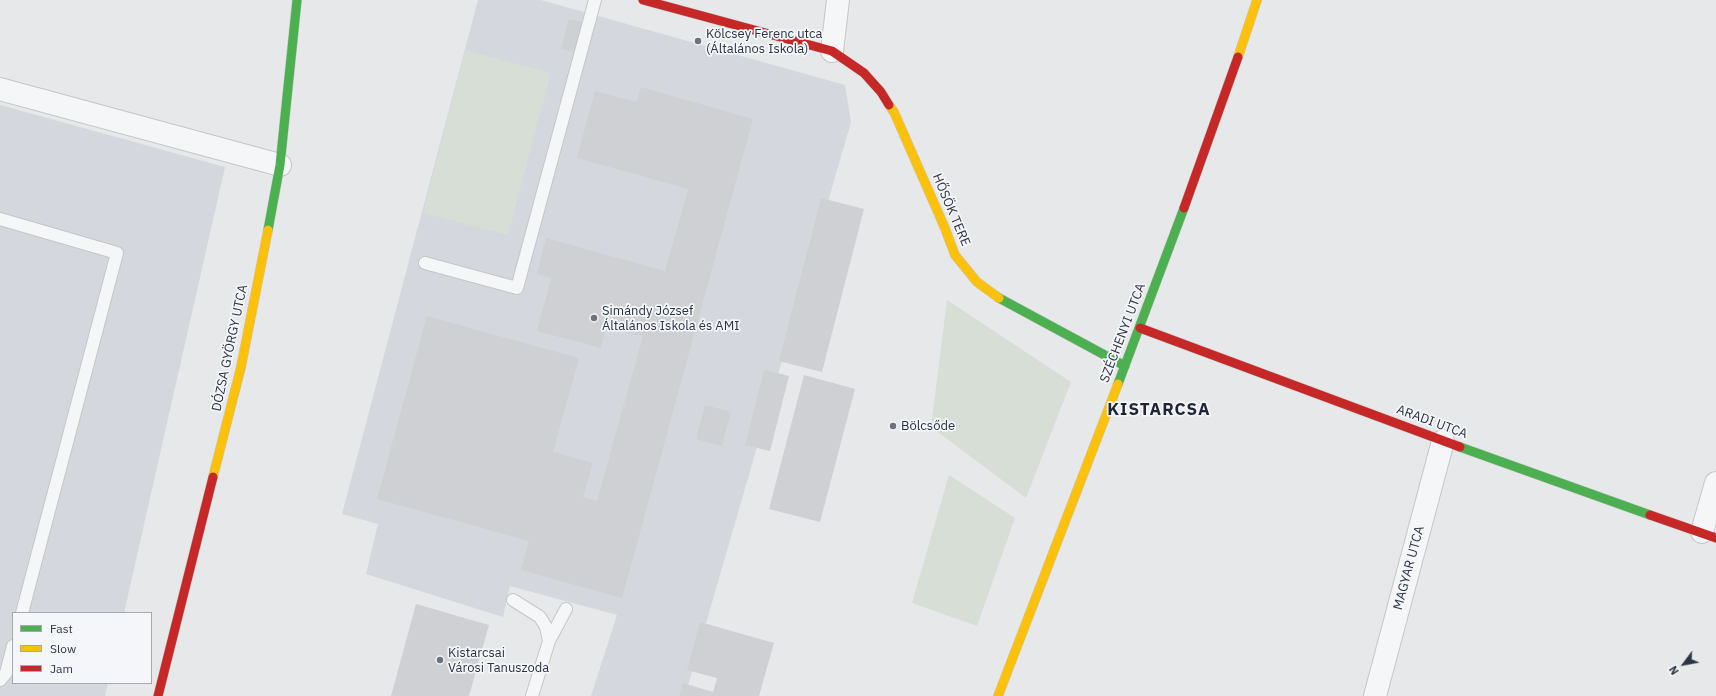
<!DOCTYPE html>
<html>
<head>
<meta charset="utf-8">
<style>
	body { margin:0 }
	#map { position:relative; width:1716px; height:696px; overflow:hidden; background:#e6e8ea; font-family:"IBM Plex Sans",sans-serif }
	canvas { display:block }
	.legend { position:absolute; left:12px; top:612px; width:140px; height:72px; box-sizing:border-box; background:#f4f6f9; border:1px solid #a4a8b1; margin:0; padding:5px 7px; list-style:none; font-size:12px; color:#2b3445 }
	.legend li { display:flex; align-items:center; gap:8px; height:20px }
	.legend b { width:20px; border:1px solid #a4a8b1 }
	.north { position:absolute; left:1664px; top:644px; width:40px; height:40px; -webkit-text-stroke:3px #f4f6f9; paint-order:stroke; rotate:238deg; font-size:11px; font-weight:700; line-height:16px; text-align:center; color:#2b3445 }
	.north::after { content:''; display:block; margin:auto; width:14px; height:18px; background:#2b3445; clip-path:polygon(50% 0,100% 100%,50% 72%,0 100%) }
</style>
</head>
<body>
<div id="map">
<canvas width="1716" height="696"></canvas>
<ul class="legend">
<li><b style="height:5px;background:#4caf50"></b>Fast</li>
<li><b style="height:5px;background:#ffc107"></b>Slow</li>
<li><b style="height:5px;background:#c62828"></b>Jam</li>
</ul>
<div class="north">N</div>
</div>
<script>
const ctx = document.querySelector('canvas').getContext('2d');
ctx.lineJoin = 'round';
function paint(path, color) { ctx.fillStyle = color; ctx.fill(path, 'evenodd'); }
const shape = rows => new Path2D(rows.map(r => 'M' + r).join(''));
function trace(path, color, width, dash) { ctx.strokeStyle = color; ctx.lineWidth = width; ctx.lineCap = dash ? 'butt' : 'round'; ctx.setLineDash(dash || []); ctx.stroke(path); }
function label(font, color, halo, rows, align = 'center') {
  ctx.font = font + ' "IBM Plex Sans",sans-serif'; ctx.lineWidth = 3.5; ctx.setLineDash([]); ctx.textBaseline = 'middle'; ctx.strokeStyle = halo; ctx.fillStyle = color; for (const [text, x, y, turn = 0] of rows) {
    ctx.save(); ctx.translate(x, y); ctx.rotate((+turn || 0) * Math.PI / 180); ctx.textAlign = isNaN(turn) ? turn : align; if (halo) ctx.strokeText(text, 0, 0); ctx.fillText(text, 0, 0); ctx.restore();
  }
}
paint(shape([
	[478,0,541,0,845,85,851,122,685,696,591,696,617,615,510,586,503,617,366,574,378,524,342,514],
	[0,105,225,167,124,613,13,613,13,683,108,683,105,696,0,696]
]), '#d4d7dd');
paint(shape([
	[465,50,551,73,508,235,423,213],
	[947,300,1071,382,1026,498,931,427],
	[949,475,1015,518,977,626,912,603]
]), '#d6ded6');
paint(shape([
	[569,19,582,22,574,52,561,49],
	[641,87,753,119,622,598,521,570,529,541,377,499,427,316,579,358,553,452,593,463,583,497,597,501,643,336,606,327,601,348,537,331,551,278,537,274,546,238,665,271,688,189,577,158,595,91,637,102],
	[821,198,864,209,822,372,779,361],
	[764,370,789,376,770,451,745,445],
	[804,375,855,389,820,522,769,509],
	[705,405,731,412,722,446,696,439],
	[416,604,489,625,469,696,391,696],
	[700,622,774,643,759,696,679,696,683,683,713,692,717,678,687,670]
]), '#ced0d3');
const lane = shape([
	[0,219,117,253,22,613],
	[425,263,517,288,595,0],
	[513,600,540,617,546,627,549,641],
	[0,680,6,673,13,646],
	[532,696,549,641,566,609]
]);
const street = shape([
	[832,51,838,0],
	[0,89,280,165],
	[1702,532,1716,483],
	[1375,696,1443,441]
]);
const fast = shape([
	[268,230,280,165,297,0],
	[999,298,1125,366],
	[1118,384,1184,208],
	[1460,447,1650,515]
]);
const slow = shape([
	[1238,57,1257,0],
	[889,105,894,112,944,226,955,255,977,282,999,298],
	[213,477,241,367,268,230],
	[998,696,1118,384]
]);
const jam = shape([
	[643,0,832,51,864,73,881,92,889,105],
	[1184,208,1238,57],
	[1140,328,1460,447],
	[1650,515,1716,538],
	[158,696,213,477]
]);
trace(lane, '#c4c6c8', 14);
trace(street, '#c4c6c8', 24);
trace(fast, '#c4c6c8', 10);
trace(slow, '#c4c6c8', 10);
trace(jam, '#c4c6c8', 10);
trace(lane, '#f5f6f7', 12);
trace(street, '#f5f6f7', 22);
trace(fast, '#4caf50', 9);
trace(slow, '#ffc107', 9);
trace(jam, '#c62828', 9);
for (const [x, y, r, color] of [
	[698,41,4,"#6c737f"],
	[594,318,4,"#6c737f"],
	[893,426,4,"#6c737f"],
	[440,660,4,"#6c737f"]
]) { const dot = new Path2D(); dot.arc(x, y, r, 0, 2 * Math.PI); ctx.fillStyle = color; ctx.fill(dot); trace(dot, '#f4f6f9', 1.5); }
label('13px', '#2b3445', '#f4f6f9', [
	["Kölcsey Ferenc utca",706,34],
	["(Általános Iskola)",706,49],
	["Simándy József",602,311],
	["Általános Iskola és AMI",602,326],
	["Bölcsőde",901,426],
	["Kistarcsai",448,653],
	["Városi Tanuszoda",448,668]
], 'left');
label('13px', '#2b3445', '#f4f6f9', [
	["HŐSÖK TERE",951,210,67],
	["SZÉCHENYI UTCA",1123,333,-69],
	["DÓZSA GYÖRGY UTCA",230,348,-78],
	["ARADI UTCA",1432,422,20],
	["MAGYAR UTCA",1409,568,-75]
]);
ctx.letterSpacing = '1px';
label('bold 17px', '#1d2536', '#f4f6f9', [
	["KISTARCSA",1159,410]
]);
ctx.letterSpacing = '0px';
</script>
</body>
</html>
